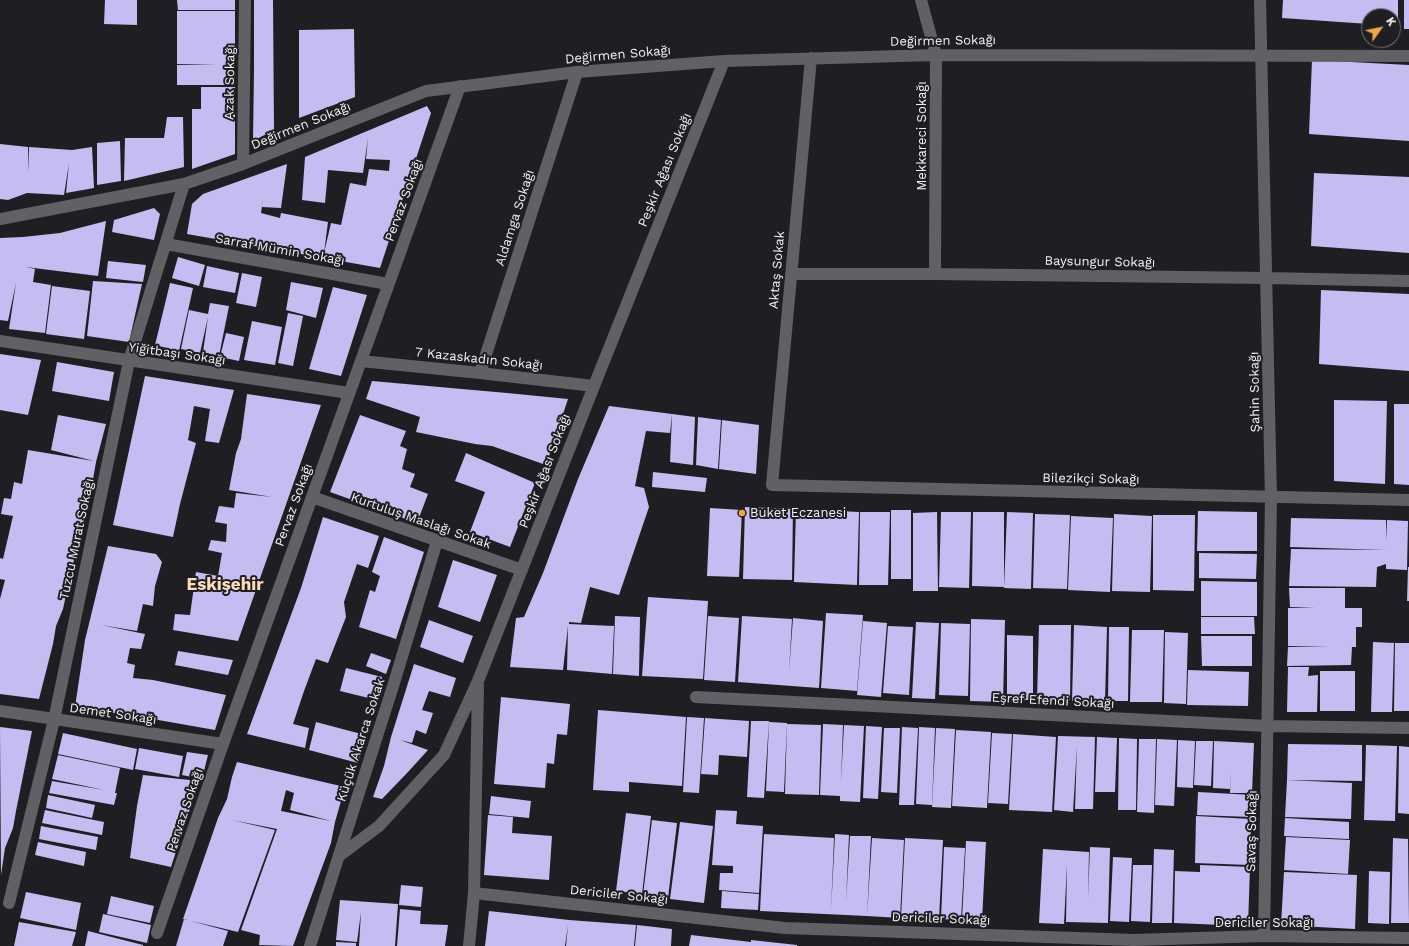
<!DOCTYPE html>
<html>
<head>
<meta charset="utf-8">
<style>
	body { margin:0 }
	#map { position:relative; width:1409px; height:946px; overflow:hidden; background:#1f1f23; font-family:"Work Sans",sans-serif }
	canvas { display:block }
	.north { position:absolute; left:1361px; top:8px; width:40px; height:40px; box-sizing:border-box; background:#1f1f23; border:1px solid #737376; border-radius:50%; rotate:57deg; font-size:11px; font-weight:700; line-height:16px; text-align:center; color:#f0f0f3 }
	.north::after { content:''; display:block; margin:auto; width:14px; height:18px; background:#f1a640; clip-path:polygon(50% 0,100% 100%,50% 72%,0 100%) }
</style>
</head>
<body>
<div id="map">
<canvas width="1409" height="946"></canvas>
<div class="north">K</div>
</div>
<script>
const ctx = document.querySelector('canvas').getContext('2d');
ctx.lineJoin = 'round';
function paint(path, color) { ctx.fillStyle = color; ctx.fill(path, 'evenodd'); }
const shape = rows => new Path2D(rows.map(r => 'M' + r).join(''));
function trace(path, color, width, dash) { ctx.strokeStyle = color; ctx.lineWidth = width; ctx.lineCap = dash ? 'butt' : 'round'; ctx.setLineDash(dash || []); ctx.stroke(path); }
function label(font, color, halo, rows, align = 'center') {
  ctx.font = font + ' "Work Sans",sans-serif'; ctx.lineWidth = 4; ctx.setLineDash([]); ctx.textBaseline = 'middle'; ctx.strokeStyle = halo; ctx.fillStyle = color; for (const [text, x, y, turn = 0] of rows) {
    ctx.save(); ctx.translate(x, y); ctx.rotate((+turn || 0) * Math.PI / 180); ctx.textAlign = isNaN(turn) ? turn : align; if (halo) ctx.strokeText(text, 0, 0); ctx.fillText(text, 0, 0); ctx.restore();
  }
}
paint(shape([
	[105,0,137,0,137,25,104,24],
	[177,0,235,0,235,10,178,10],
	[254,0,273,0,274,130,253,141,254,69],
	[1283,0,1398,0,1398,26,1393,26,1393,16,1369,16,1369,24,1282,18],
	[1404,0,1409,0,1409,29,1404,29],
	[177,11,235,11,235,85,177,85,177,65,216,64,177,64],
	[354,29,355,97,299,118,299,30],
	[1312,60,1409,65,1409,141,1309,134],
	[201,87,235,87,235,154,192,169,192,109,201,109],
	[427,106,431,113,380,268,187,234,192,204,203,194,287,164,281,208,262,207,263,199,261,213,280,218,281,213,328,222,324,253,331,223,341,225,350,183,366,186,369,169,389,171,390,160,366,159,368,138,363,173,328,170,325,203,302,200,305,157],
	[167,117,183,117,184,167,124,181,125,138,164,138],
	[120,141,121,181,97,185,97,143],
	[0,144,28,147,28,173,29,147,72,150,92,147,94,188,66,193,69,163,64,195,27,193,8,200,0,199],
	[1314,173,1409,177,1409,253,1311,246],
	[154,208,160,214,154,240,112,232,114,220],
	[106,221,98,276,26,267,35,269,33,282,51,285,45,333,9,329,16,283,8,321,0,320,0,238,23,237,60,233],
	[178,257,205,265,199,286,172,278],
	[108,261,146,265,143,282,106,278],
	[207,266,239,273,235,293,203,287],
	[242,273,262,277,256,307,236,303],
	[93,281,142,284,129,342,87,336],
	[291,282,323,288,316,318,286,310],
	[170,283,193,288,179,351,155,345],
	[52,286,90,291,84,339,46,334],
	[333,287,367,295,341,376,309,369],
	[1321,290,1409,294,1409,371,1319,364],
	[210,303,229,306,219,356,203,352,208,317,200,353,181,349,189,310,208,314],
	[288,313,303,316,293,366,278,363],
	[252,321,282,327,275,365,244,360],
	[226,333,244,337,239,361,220,357],
	[0,354,41,360,28,415,0,410],
	[57,362,114,372,109,401,52,391],
	[145,376,234,390,219,443,205,441,210,409,194,406,188,440,196,443,180,504,173,537,113,525],
	[372,381,507,393,568,399,546,465,492,446,475,444,416,432,420,417,366,399],
	[247,394,321,405,238,641,173,630,175,614,190,615,196,572,218,576,222,553,208,550,211,540,226,542,227,524,215,522,219,506,234,508,236,493,272,497,229,490,236,453,241,439],
	[1334,400,1387,401,1385,484,1334,481],
	[1394,404,1409,404,1409,485,1394,484],
	[609,406,672,414,670,433,646,431,635,486,644,488,649,507,619,595,590,587,581,623,569,622,569,624,614,626,612,674,567,670,568,626,563,670,510,667,516,618,524,617,543,573,578,479],
	[672,414,695,417,693,465,670,462],
	[58,415,106,424,96,462,90,496,71,572,63,609,56,626,53,644,39,699,0,694,0,599,5,580,0,579,0,558,3,559,13,516,1,514,4,498,11,499,14,482,22,484,28,450,94,461,51,450],
	[360,415,406,431,400,446,407,449,402,469,415,474,410,487,428,494,417,523,330,492],
	[698,417,721,420,718,469,696,465],
	[722,420,759,425,756,474,719,469],
	[466,453,535,483,510,547,470,532,485,492,455,481],
	[653,472,707,478,705,492,652,487],
	[745,507,793,509,792,580,743,579],
	[710,508,742,510,739,577,707,576],
	[796,509,859,512,857,585,794,582],
	[891,510,911,510,911,579,891,579],
	[1198,511,1257,512,1257,551,1197,551],
	[860,512,890,512,888,585,859,585],
	[937,512,938,591,913,591,913,513],
	[941,512,971,512,969,588,939,587],
	[973,512,1004,512,1004,587,972,586],
	[1007,512,1033,513,1031,589,1004,588],
	[1035,514,1070,515,1067,589,1033,588],
	[1114,514,1152,516,1150,592,1112,591],
	[1153,515,1195,515,1194,591,1153,590],
	[1071,516,1113,518,1110,592,1068,590],
	[323,517,379,536,368,568,357,564,344,602,346,617,328,663,316,659,304,691,293,724,309,728,305,748,247,734,301,588],
	[1291,518,1386,520,1386,541,1387,520,1408,521,1407,570,1386,569,1386,564,1377,567,1376,587,1289,586,1291,549,1386,550,1290,547],
	[384,537,424,552,396,639,359,627,370,590,375,592,380,576,372,572],
	[108,546,156,554,162,562,155,586,153,606,143,604,137,631,101,625,145,634,141,649,130,648,127,663,135,665,133,678,153,680,226,695,215,730,147,718,75,707,85,640],
	[1199,553,1257,554,1256,579,1199,578],
	[453,560,497,575,480,622,438,607],
	[1408,567,1409,567,1409,601,1407,601],
	[1201,581,1257,582,1257,616,1201,616],
	[1289,588,1345,588,1345,608,1362,608,1362,627,1356,627,1356,647,1352,647,1351,665,1287,666,1288,647,1328,647,1288,646,1288,608,1315,608,1290,607],
	[648,597,708,601,703,679,642,676],
	[826,613,863,615,857,691,821,688],
	[615,616,640,617,639,676,613,674],
	[708,616,739,618,735,682,704,680],
	[742,616,792,619,789,672,793,618,823,621,819,688,738,682],
	[1201,617,1254,617,1255,634,1201,634],
	[971,619,1005,620,1003,702,970,701],
	[429,620,473,636,463,663,420,647],
	[863,621,887,623,881,697,857,695],
	[916,622,939,623,935,699,912,698],
	[941,623,970,624,968,696,939,695],
	[1039,625,1071,625,1070,701,1037,700],
	[1074,625,1107,627,1105,702,1072,701],
	[888,626,913,627,909,695,883,693],
	[1109,627,1129,627,1128,701,1108,701],
	[1132,630,1164,630,1162,702,1130,702],
	[1165,632,1188,633,1186,704,1164,703],
	[1007,635,1033,636,1033,700,1007,700],
	[1201,636,1252,636,1252,666,1202,666],
	[1373,642,1394,643,1392,712,1371,712],
	[1395,643,1409,643,1409,711,1394,711],
	[178,651,233,660,228,675,175,665],
	[371,653,391,660,386,674,366,666],
	[414,664,456,678,450,697,429,691,422,710,433,713,426,734,416,730,412,743,400,740,428,750,408,772,382,799,373,797,384,766,391,737],
	[1288,667,1309,667,1308,676,1318,675,1317,712,1287,712],
	[346,668,382,677,377,700,340,691],
	[1188,670,1249,672,1248,706,1187,705],
	[1320,671,1355,671,1355,711,1320,711],
	[501,697,570,704,567,735,557,734,554,764,547,763,545,788,494,784],
	[598,710,686,717,682,786,629,782,629,792,593,790],
	[687,717,704,718,699,793,683,792],
	[705,718,749,721,747,757,719,755,718,775,701,774],
	[751,721,769,721,764,798,747,797],
	[316,722,365,735,358,763,309,750],
	[769,722,787,723,784,792,766,791],
	[787,724,821,725,819,795,785,794],
	[823,724,843,725,841,783,844,725,864,726,860,802,840,801,840,796,820,795],
	[866,726,882,727,878,799,863,798],
	[0,727,32,731,16,811,13,828,5,848,1,875],
	[902,727,918,728,914,805,899,805],
	[919,727,935,728,932,805,916,804],
	[884,728,900,728,897,793,881,792],
	[936,728,955,729,951,808,932,807],
	[956,730,991,732,987,808,952,806],
	[63,733,137,749,133,770,58,754],
	[992,733,1012,734,1008,804,988,803],
	[1013,734,1056,737,1052,812,1009,810],
	[1058,736,1095,737,1093,809,1075,809,1077,746,1073,812,1054,810],
	[1097,737,1117,738,1115,792,1095,792],
	[1119,738,1137,739,1136,810,1118,810],
	[1139,739,1156,739,1154,813,1137,812],
	[1157,739,1177,740,1174,806,1155,805],
	[1178,740,1195,741,1193,788,1177,787],
	[1196,741,1213,741,1211,786,1194,785],
	[1214,741,1254,743,1252,793,1230,793,1231,770,1230,789,1213,788],
	[1288,744,1362,745,1362,781,1287,780],
	[1366,745,1397,746,1395,821,1364,820],
	[1399,746,1409,747,1409,814,1398,813],
	[139,748,183,756,179,777,135,769],
	[187,752,208,755,202,779,182,775],
	[58,755,120,768,115,793,117,793,114,805,49,793,52,781,104,790,52,779],
	[237,762,345,787,335,822,331,843,293,946,259,945,260,935,241,930,277,829,232,820,275,830,238,932,183,919,218,818,227,799,232,777],
	[286,790,294,793,290,810,331,821,281,811],
	[143,775,199,781,171,867,130,858,137,806],
	[1287,780,1352,783,1351,819,1285,817],
	[1198,792,1252,795,1251,817,1197,815],
	[48,795,95,805,92,818,46,808],
	[491,796,531,801,529,818,489,814],
	[45,810,104,822,102,835,42,823],
	[716,810,737,811,736,824,763,826,759,893,719,890,720,873,733,873,733,866,712,865],
	[626,813,651,816,642,894,616,891],
	[488,815,513,817,512,833,552,836,549,880,484,875],
	[1196,816,1251,819,1250,865,1195,863],
	[1285,818,1349,822,1349,839,1284,836],
	[652,820,677,823,668,898,643,895],
	[680,822,713,826,704,903,670,899],
	[41,826,98,837,96,850,39,839],
	[764,834,834,838,831,911,835,834,849,835,846,902,850,836,871,836,867,916,760,911],
	[1286,837,1350,840,1348,874,1284,870],
	[872,838,904,840,900,918,867,916],
	[905,838,943,840,939,919,901,918],
	[1393,838,1408,839,1409,923,1391,923],
	[966,841,986,842,982,921,962,920],
	[38,842,86,852,84,866,35,855],
	[944,847,965,848,961,920,941,919],
	[1090,847,1110,848,1108,923,1066,922,1067,864,1064,924,1039,923,1043,849,1089,852,1088,899],
	[1154,849,1174,850,1172,923,1152,923],
	[1113,857,1132,858,1129,922,1110,921],
	[1133,865,1152,865,1150,922,1131,921],
	[1200,865,1250,867,1248,926,1174,923,1175,871,1200,872],
	[1369,871,1390,872,1389,924,1368,923],
	[1284,872,1357,875,1355,929,1281,925],
	[401,885,423,887,421,907,399,905],
	[722,891,759,894,758,910,721,908],
	[26,892,81,903,76,930,20,918],
	[111,896,154,906,150,923,107,914],
	[340,900,398,904,395,946,359,946,361,912,357,942,336,940],
	[400,909,421,911,420,924,448,925,445,946,397,946],
	[489,911,569,920,636,925,634,946,566,946,568,925,565,946,485,946],
	[103,914,151,925,147,943,99,932],
	[184,919,228,931,223,946,176,946],
	[19,922,76,932,72,946,14,946],
	[637,925,672,929,671,946,635,946],
	[88,931,143,945,143,946,85,946],
	[691,935,751,942,751,940,797,945,797,946,689,946],
	[336,942,356,943,356,946,336,946]
]), '#c4bdf1');
trace(shape([
	[921,0,936,55,935,274],
	[1260,0,1271,498,1264,936],
	[811,58,772,485,1409,500],
	[243,164,245,0],
	[0,219,184,184,243,164,426,91,577,72,724,61,936,55,1409,56],
	[166,244,388,284],
	[791,274,935,274,1267,278,1409,281],
	[0,341,349,393],
	[361,361,480,373,594,386],
	[480,373,577,72],
	[312,497,522,570],
	[696,697,1267,726,1409,728],
	[0,711,223,744],
	[339,856,379,826,444,755,478,681,594,386,724,61],
	[474,893,785,928,1134,940,1264,936,1409,938],
	[9,903,54,720,129,361,184,184],
	[157,933,223,744,460,86],
	[310,946,394,683,437,541],
	[469,946,474,893,478,686]
]), '#616165', 12);
for (const [x, y, r, color] of [
	[742,513,4,"#f1a640"]
]) { const dot = new Path2D(); dot.arc(x, y, r, 0, 2 * Math.PI); ctx.fillStyle = color; ctx.fill(dot); trace(dot, '#1f1f23', 1.5); }
label('13px', '#f0f0f3', '#1f1f23', [
	["Değirmen Sokağı",943,41,-1],
	["Değirmen Sokağı",618,55,-5],
	["Azak Sokağı",230,82,-89],
	["Değirmen Sokağı",301,126,-22],
	["Mekkareci Sokağı",922,136,-90],
	["Peşkir Ağası Sokağı",665,170,-68],
	["Pervaz Sokağı",404,200,-70],
	["Aldamga Sokağı",515,218,-72],
	["Sarraf Mümin Sokağı",280,250,10],
	["Baysungur Sokağı",1100,262,1],
	["Aktaş Sokak",777,270,-85],
	["Yiğitbaşı Sokağı",177,354,8],
	["7 Kazaskadın Sokağı",479,359,6],
	["Şahin Sokağı",1255,392,-91],
	["Peşkir Ağası Sokağı",545,471,-69],
	["Bilezikçi Sokağı",1091,479,1],
	["Pervaz Sokağı",294,505,-70],
	["Kurtuluş Maslağı Sokak",421,521,19],
	["Tuzcu Murat Sokağı",77,539,-78],
	["Eşref Efendi Sokağı",1053,701,3],
	["Demet Sokağı",113,714,8],
	["Küçük Akarca Sokak",361,740,-72],
	["Pervaz Sokağı",185,810,-71],
	["Savaş Sokağı",1252,831,-89],
	["Dericiler Sokağı",619,895,6],
	["Dericiler Sokağı",941,919,2],
	["Dericiler Sokağı",1264,923]
]);
label('13px', '#f0f0f3', '#1f1f23', [
	["Buket Eczanesi",750,513]
], 'left');
label('bold 17px', '#fddcb8', '#1f1f23', [
	["Eskişehir",225,585]
]);
</script>
</body>
</html>
